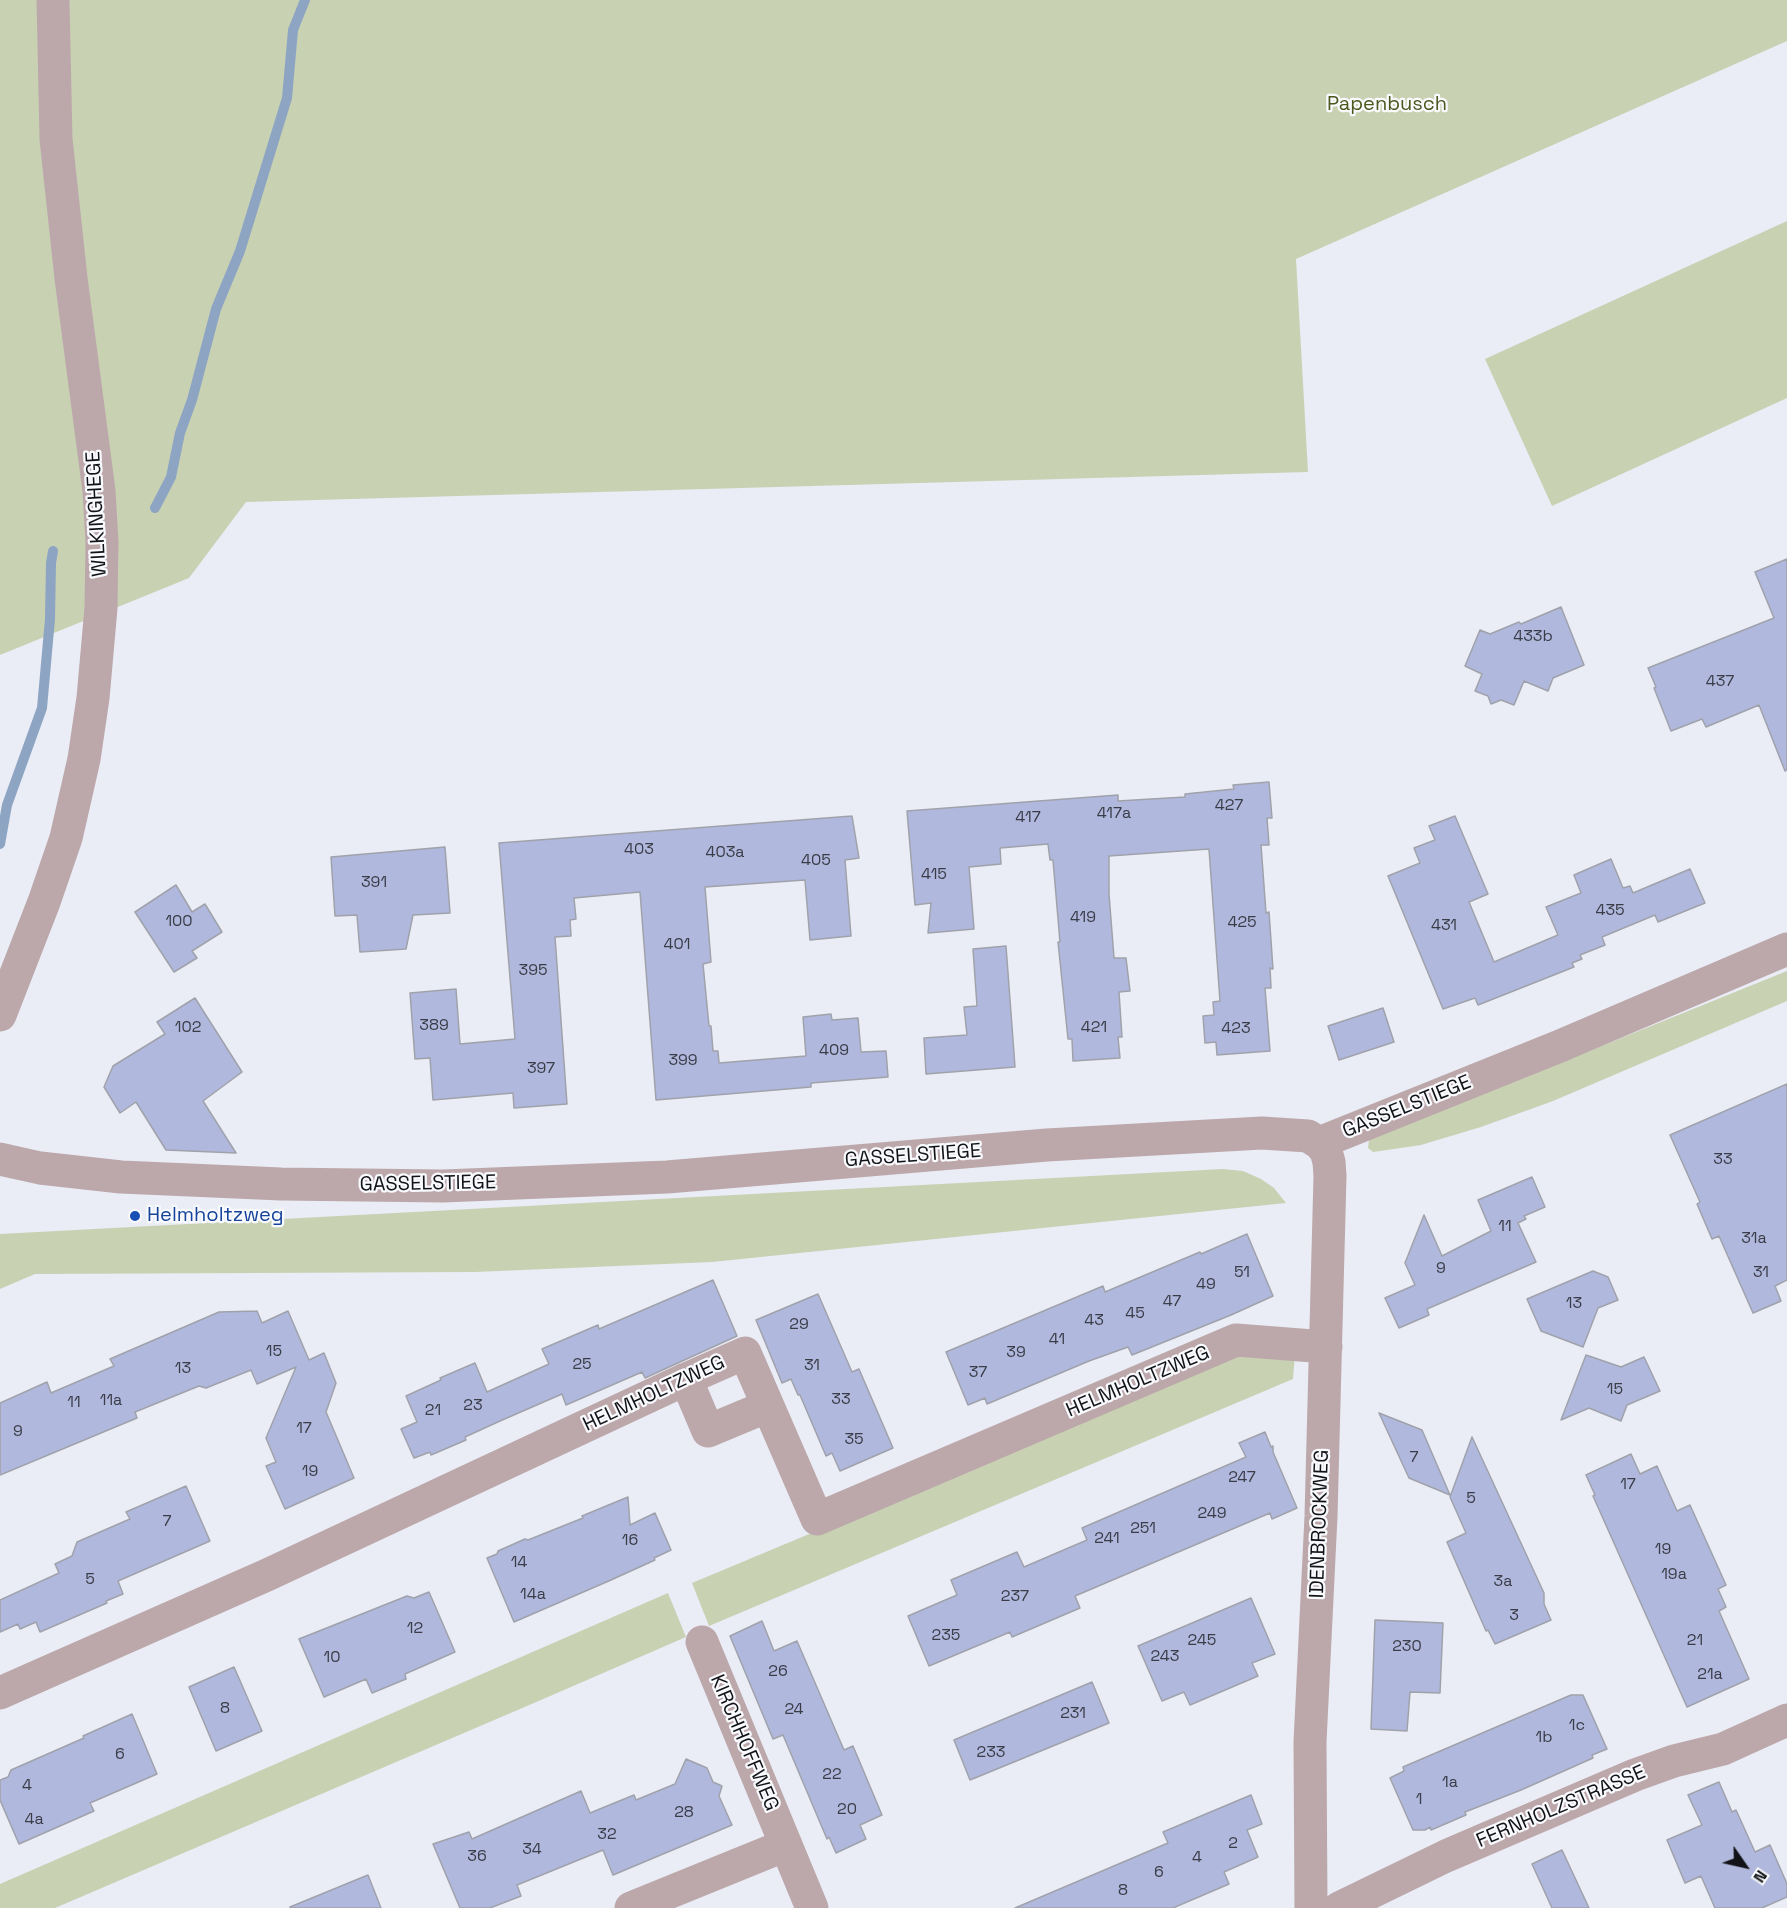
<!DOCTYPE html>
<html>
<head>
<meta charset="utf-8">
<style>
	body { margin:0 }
	#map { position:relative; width:1787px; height:1908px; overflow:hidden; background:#eaedf6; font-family:"Space Grotesk",sans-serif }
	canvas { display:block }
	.north { position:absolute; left:1715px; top:1836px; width:60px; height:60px; -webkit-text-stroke:4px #f9fafe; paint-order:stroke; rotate:124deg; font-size:16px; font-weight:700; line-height:24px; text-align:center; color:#121316 }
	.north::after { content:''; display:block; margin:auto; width:21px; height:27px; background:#121316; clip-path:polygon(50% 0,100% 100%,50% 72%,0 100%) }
</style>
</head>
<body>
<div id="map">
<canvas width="1787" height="1908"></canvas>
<div class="north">N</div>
</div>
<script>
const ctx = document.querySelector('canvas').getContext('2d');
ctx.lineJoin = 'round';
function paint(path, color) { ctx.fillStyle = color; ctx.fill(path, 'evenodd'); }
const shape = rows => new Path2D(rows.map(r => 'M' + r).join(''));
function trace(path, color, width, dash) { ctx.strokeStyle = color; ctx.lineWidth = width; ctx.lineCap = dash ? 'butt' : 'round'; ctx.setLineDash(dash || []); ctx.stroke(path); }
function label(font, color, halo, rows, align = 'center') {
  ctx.font = font + ' "Space Grotesk",sans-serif'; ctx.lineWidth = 4.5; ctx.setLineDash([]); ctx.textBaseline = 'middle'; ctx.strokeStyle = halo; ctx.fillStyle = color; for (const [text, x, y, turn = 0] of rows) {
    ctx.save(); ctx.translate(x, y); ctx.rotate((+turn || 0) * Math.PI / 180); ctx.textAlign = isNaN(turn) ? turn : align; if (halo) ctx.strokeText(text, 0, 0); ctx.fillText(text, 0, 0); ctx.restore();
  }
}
paint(shape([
	[0,0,1787,0,1787,41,1296,259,1308,472,246,502,189,578,0,655],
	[1787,221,1787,398,1552,506,1485,359],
	[1787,971,1787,1001,1553,1101,1481,1127,1421,1145,1373,1152,1368,1148,1369,1140],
	[1223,1169,1243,1171,1261,1179,1274,1188,1286,1203,712,1262,475,1272,35,1274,0,1289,0,1234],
	[1242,1353,1295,1354,1293,1379,709,1626,692,1583],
	[668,1593,686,1637,541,1700,55,1908,0,1908,0,1884]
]), '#c9d1b3');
trace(shape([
	[155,508,171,477,180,433,192,400,216,309,240,251,287,98,293,30,305,0],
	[0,844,7,805,42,708,50,619,51,563,53,551]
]), '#8da5c3', 10);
const building = shape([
	[1787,559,1787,770,1785,771,1759,705,1706,727,1702,719,1671,731,1654,688,1656,687,1648,668,1774,618,1755,572,1787,559],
	[1561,607,1584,665,1553,678,1548,691,1524,681,1514,705,1501,700,1491,704,1488,696,1475,691,1482,674,1465,666,1480,630,1490,634,1519,622,1521,624,1561,607],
	[1269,782,1272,818,1267,818,1269,845,1261,845,1266,913,1269,912,1273,969,1270,968,1271,988,1265,988,1270,1051,1217,1055,1216,1042,1205,1043,1203,1016,1214,1015,1213,1002,1220,1001,1209,849,1109,856,1109,894,1114,958,1126,958,1130,991,1119,992,1122,1037,1118,1037,1120,1058,1073,1061,1072,1039,1068,1039,1058,942,1060,942,1053,860,1050,860,1048,844,1000,848,1001,864,969,867,974,929,928,933,931,903,915,905,907,811,1118,795,1118,801,1185,797,1185,794,1234,789,1233,785,1269,782],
	[852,816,859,858,845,860,851,936,810,940,805,880,705,887,711,962,703,964,709,1026,711,1026,713,1051,718,1051,719,1063,806,1056,803,1017,831,1014,832,1020,858,1018,861,1052,886,1051,888,1077,811,1083,811,1087,656,1100,640,892,574,898,576,919,570,920,571,936,555,937,567,1104,514,1108,513,1093,433,1100,430,1058,415,1059,410,993,456,989,460,1044,515,1039,499,843,852,816],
	[1455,816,1488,894,1469,902,1494,962,1558,935,1546,907,1581,893,1574,875,1611,859,1623,888,1630,886,1633,893,1690,869,1705,903,1658,922,1655,915,1602,937,1605,945,1580,955,1582,959,1572,963,1574,967,1478,1005,1475,998,1443,1009,1388,876,1420,863,1414,848,1435,840,1429,826,1455,816],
	[445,847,450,913,413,915,406,949,360,952,357,915,335,916,331,857,445,847],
	[176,885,192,912,205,904,222,932,192,951,197,958,174,972,135,912,176,885],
	[1006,946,1015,1067,926,1074,924,1038,967,1035,964,1007,977,1006,973,949,1006,946],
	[195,998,242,1072,203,1101,236,1153,166,1150,136,1102,120,1113,104,1087,113,1066,165,1034,157,1022,195,998],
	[1383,1008,1394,1042,1339,1060,1328,1026,1383,1008],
	[1787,1084,1787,1280,1775,1286,1781,1301,1753,1313,1719,1236,1712,1239,1697,1204,1700,1202,1670,1135,1787,1084],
	[1532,1177,1545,1207,1524,1216,1526,1219,1518,1223,1536,1262,1427,1309,1429,1315,1399,1328,1385,1298,1415,1285,1405,1263,1424,1215,1442,1256,1491,1231,1478,1200,1532,1177],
	[1247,1234,1273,1296,1231,1315,1132,1355,1128,1347,1089,1361,987,1404,985,1398,968,1405,946,1352,1103,1286,1105,1292,1200,1252,1201,1254,1247,1234],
	[1593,1271,1608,1277,1618,1300,1598,1308,1583,1347,1541,1331,1527,1299,1593,1271],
	[713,1280,737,1336,645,1378,642,1372,566,1405,562,1394,500,1421,465,1437,466,1440,431,1455,430,1452,414,1458,401,1429,417,1422,406,1396,441,1380,440,1378,475,1363,487,1392,549,1364,542,1349,598,1325,599,1329,713,1280],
	[818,1294,852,1372,859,1369,893,1448,840,1471,832,1453,826,1456,800,1395,798,1395,791,1379,782,1383,756,1320,818,1294],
	[257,1311,262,1323,288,1311,309,1360,324,1353,336,1383,326,1412,354,1478,285,1509,266,1466,276,1462,266,1438,296,1367,257,1384,251,1370,206,1388,199,1386,135,1412,137,1418,0,1475,0,1403,47,1382,51,1393,114,1366,110,1359,219,1312,257,1311],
	[1586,1355,1621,1367,1644,1357,1660,1391,1627,1405,1621,1421,1589,1408,1561,1420,1586,1355],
	[1379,1413,1422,1430,1450,1495,1409,1478,1379,1413],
	[1265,1432,1271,1447,1273,1446,1273,1452,1297,1508,1272,1519,1270,1513,1075,1596,1080,1608,1012,1637,1010,1632,929,1666,908,1616,957,1595,951,1580,1017,1552,1024,1567,1087,1540,1082,1528,1246,1457,1239,1443,1265,1432],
	[1472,1437,1544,1593,1544,1604,1551,1620,1495,1644,1488,1630,1486,1631,1447,1542,1466,1533,1450,1497,1472,1437],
	[1631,1454,1640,1474,1657,1466,1677,1511,1690,1505,1726,1585,1718,1589,1726,1607,1719,1611,1749,1679,1687,1707,1593,1496,1595,1495,1586,1475,1631,1454],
	[186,1486,210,1541,118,1581,123,1594,106,1601,107,1603,40,1632,36,1622,20,1629,18,1624,0,1632,0,1600,59,1573,55,1564,72,1556,77,1542,130,1519,126,1512,186,1486],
	[628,1497,630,1525,655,1513,671,1550,654,1558,655,1560,611,1580,514,1622,487,1558,497,1554,498,1551,525,1539,528,1540,583,1518,582,1516,628,1497],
	[429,1592,455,1652,405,1674,406,1679,372,1693,366,1679,324,1697,299,1639,407,1596,414,1598,429,1592],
	[1251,1598,1275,1654,1252,1663,1258,1676,1190,1705,1184,1692,1162,1701,1138,1646,1251,1598],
	[1375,1620,1443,1623,1440,1693,1410,1692,1407,1731,1371,1729,1375,1620],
	[762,1621,774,1651,797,1641,844,1750,853,1746,882,1815,860,1825,866,1839,836,1853,829,1837,827,1839,783,1735,773,1739,730,1636,762,1621],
	[234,1667,262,1731,216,1751,189,1687,234,1667],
	[1092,1682,1109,1723,970,1780,954,1740,1092,1682],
	[1571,1695,1583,1695,1607,1749,1592,1755,1593,1758,1521,1790,1465,1812,1466,1815,1431,1830,1430,1827,1425,1830,1413,1830,1390,1778,1404,1771,1403,1767,1571,1695],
	[132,1714,157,1774,90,1803,94,1811,19,1844,0,1800,0,1780,8,1777,11,1770,84,1738,83,1736,132,1714],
	[686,1759,707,1768,713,1782,722,1786,719,1796,732,1825,613,1875,603,1850,517,1885,521,1896,490,1908,460,1908,433,1844,469,1832,472,1839,581,1791,590,1813,634,1795,636,1800,675,1784,686,1759],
	[1719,1782,1732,1812,1736,1810,1755,1852,1770,1845,1787,1884,1787,1897,1762,1908,1715,1908,1701,1876,1685,1883,1667,1840,1702,1825,1688,1795,1719,1782],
	[1251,1795,1262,1824,1247,1830,1258,1857,1224,1872,1229,1884,1173,1908,1015,1908,1168,1843,1163,1832,1251,1795],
	[1562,1850,1589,1908,1552,1908,1532,1864,1562,1850],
	[368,1875,381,1908,290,1908,290,1907,368,1875]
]);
paint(building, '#b0b9dd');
trace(building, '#a0a2ab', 1.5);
trace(shape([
	[0,1015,44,902,66,838,84,759,93,698,101,608,102,542,99,491,71,278,56,139,53,0],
	[1319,1143,1560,1046,1787,949],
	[0,1159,40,1168,121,1177,281,1184,443,1186,667,1177,1047,1145,1262,1133,1308,1136,1319,1143,1326,1151,1329,1162,1330,1176,1321,1516,1310,1742,1311,1908],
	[686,1379,708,1431,768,1406],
	[702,1642,812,1908],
	[0,1693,267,1575,686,1379,745,1353,817,1519,1236,1340,1326,1347],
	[631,1908,786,1845],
	[1339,1908,1446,1856,1635,1775,1674,1761,1723,1749,1787,1720]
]), '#bca8ab', 33);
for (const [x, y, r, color] of [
	[135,1216,6,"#1a4fb4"]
]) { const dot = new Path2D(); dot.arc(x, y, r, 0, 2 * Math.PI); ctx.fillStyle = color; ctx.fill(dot); trace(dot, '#f9fafe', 2); }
label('16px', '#3a3c48', null, [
	["433b",1533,637],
	["437",1720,682],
	["427",1229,806],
	["417a",1114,814],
	["417",1028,818],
	["403",639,850],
	["403a",725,853],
	["405",816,861],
	["415",934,875],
	["391",374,883],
	["435",1610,911],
	["419",1083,918],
	["100",179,922],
	["425",1242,923],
	["431",1444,926],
	["401",677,945],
	["395",533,971],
	["389",434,1026],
	["102",188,1028],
	["421",1094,1028],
	["423",1236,1029],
	["409",834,1051],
	["399",683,1061],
	["397",541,1069],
	["33",1723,1160],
	["11",1505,1227],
	["31a",1754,1239],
	["9",1441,1269],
	["51",1242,1273],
	["31",1761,1273],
	["49",1206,1285],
	["47",1172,1302],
	["13",1574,1304],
	["45",1135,1314],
	["43",1094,1321],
	["29",799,1325],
	["41",1057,1340],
	["15",274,1352],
	["39",1016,1353],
	["25",582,1365],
	["31",812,1366],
	["13",183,1369],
	["37",978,1373],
	["15",1615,1390],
	["33",841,1400],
	["11a",111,1401],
	["11",74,1403],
	["23",473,1406],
	["21",433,1411],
	["17",304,1429],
	["9",18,1432],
	["35",854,1440],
	["7",1414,1458],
	["19",310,1472],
	["247",1242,1478],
	["17",1628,1485],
	["5",1471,1499],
	["249",1212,1514],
	["7",167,1522],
	["251",1143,1529],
	["241",1107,1539],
	["16",630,1541],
	["19",1663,1550],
	["14",519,1563],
	["19a",1674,1575],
	["5",90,1580],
	["3a",1503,1582],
	["14a",533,1595],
	["237",1015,1597],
	["3",1514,1616],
	["12",415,1629],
	["235",946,1636],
	["245",1202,1641],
	["21",1695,1641],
	["230",1407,1647],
	["243",1165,1657],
	["10",332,1658],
	["26",778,1672],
	["21a",1710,1675],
	["8",225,1709],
	["24",794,1710],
	["231",1073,1714],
	["1c",1577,1726],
	["1b",1544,1738],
	["233",991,1753],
	["6",120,1755],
	["22",832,1775],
	["1a",1450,1783],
	["4",27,1786],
	["1",1419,1800],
	["20",847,1810],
	["28",684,1813],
	["4a",34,1820],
	["32",607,1835],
	["2",1233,1844],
	["34",532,1850],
	["36",477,1857],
	["4",1197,1858],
	["6",1159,1873],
	["8",1123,1891]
]);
label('20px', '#4c571e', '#f9fafe', [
	["Papenbusch",1387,105]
]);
label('20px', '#121316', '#f9fafe', [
	["WILKINGHEGE",97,514,-93],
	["GASSELSTIEGE",1407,1107,-22],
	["GASSELSTIEGE",913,1156,-4],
	["GASSELSTIEGE",428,1184,-1],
	["HELMHOLTZWEG",1138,1382,-23],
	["HELMHOLTZWEG",654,1394,-25],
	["IDENBROCKWEG",1320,1524,-88],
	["KIRCHHOFFWEG",744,1743,67],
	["FERNHOLZSTRASSE",1561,1807,-23]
]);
label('20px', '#164399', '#f9fafe', [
	["Helmholtzweg",147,1216]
], 'left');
</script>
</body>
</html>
